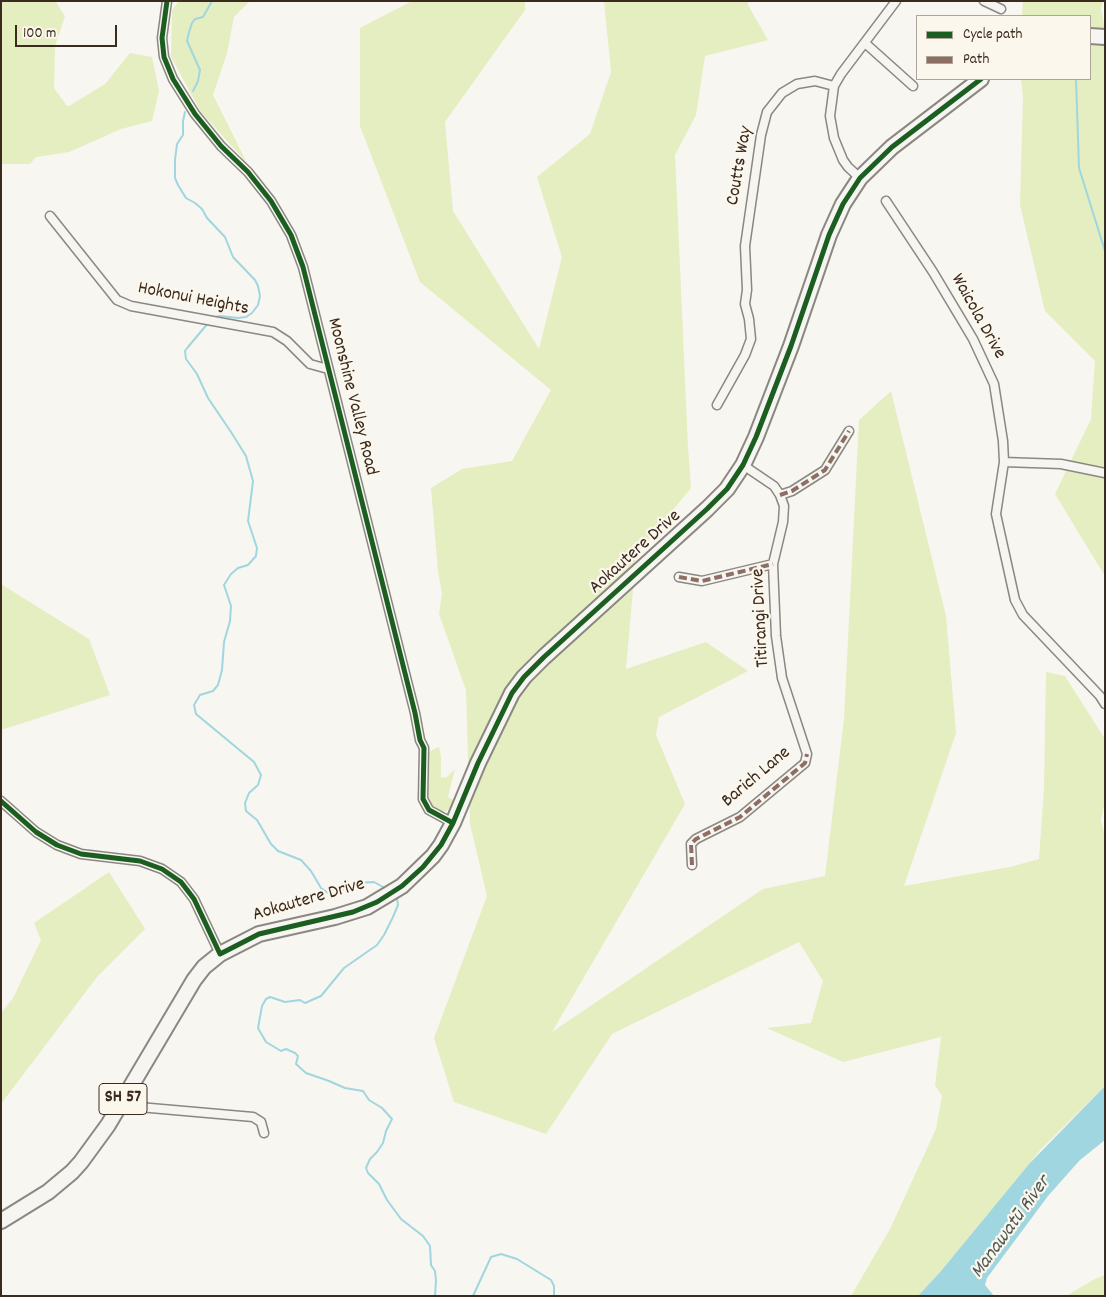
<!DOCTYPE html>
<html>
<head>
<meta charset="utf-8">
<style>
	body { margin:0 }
	#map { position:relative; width:1106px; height:1297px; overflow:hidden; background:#f8f6f0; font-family:Dekko,sans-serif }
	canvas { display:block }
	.frame { position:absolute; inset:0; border:2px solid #3b2a1e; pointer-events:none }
	.legend { position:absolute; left:916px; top:15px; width:175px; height:65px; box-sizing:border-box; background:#fbf7ec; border:1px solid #aea59a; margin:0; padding:6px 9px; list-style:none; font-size:15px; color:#3b2a1e }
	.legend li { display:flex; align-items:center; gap:10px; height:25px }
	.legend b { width:25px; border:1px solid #aea59a }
	.scale { position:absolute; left:15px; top:25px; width:102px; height:22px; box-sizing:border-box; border:2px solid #3b2a1e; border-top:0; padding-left:6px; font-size:15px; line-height:18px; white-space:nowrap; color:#3b2a1e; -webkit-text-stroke:4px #fbf7ec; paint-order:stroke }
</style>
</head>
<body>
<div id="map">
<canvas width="1106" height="1297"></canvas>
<div class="frame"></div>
<ul class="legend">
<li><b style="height:6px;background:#1b5e20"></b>Cycle path</li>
<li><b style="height:6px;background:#8d6e63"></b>Path</li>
</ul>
<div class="scale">100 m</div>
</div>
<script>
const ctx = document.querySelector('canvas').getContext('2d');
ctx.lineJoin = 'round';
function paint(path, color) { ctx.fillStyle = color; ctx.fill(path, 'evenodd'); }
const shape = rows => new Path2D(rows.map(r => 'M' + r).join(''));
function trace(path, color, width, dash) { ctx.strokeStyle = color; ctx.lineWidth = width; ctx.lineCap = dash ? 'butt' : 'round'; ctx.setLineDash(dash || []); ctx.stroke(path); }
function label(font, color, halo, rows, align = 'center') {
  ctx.font = font + ' Dekko,sans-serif'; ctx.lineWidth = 4.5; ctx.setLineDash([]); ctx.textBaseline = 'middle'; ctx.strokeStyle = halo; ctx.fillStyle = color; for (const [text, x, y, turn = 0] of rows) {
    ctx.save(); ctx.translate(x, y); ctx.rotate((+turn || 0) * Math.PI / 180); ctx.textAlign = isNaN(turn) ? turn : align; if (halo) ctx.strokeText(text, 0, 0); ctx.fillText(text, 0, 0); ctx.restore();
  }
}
paint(shape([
	[1,1,55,1,65,16,55,46,54,88,67,106,69,106,105,84,130,53,152,57,159,91,152,121,121,129,69,152,36,157,30,164,1,164],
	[179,1,250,1,234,17,227,53,213,95,247,163,201,112,171,57,172,10],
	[412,1,525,1,525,10,445,122,453,211,539,349,562,257,537,177,590,134,611,72,604,1,748,1,748,5,768,40,705,56,696,115,675,155,688,447,691,488,636,555,626,669,706,642,748,671,659,717,656,735,685,804,552,1032,763,889,825,876,844,719,859,420,891,391,946,616,956,733,904,886,1010,867,1039,859,1044,788,1046,672,1065,676,1105,739,1105,801,1101,820,1104,832,1105,853,1105,1086,1042,1148,941,1271,918,1296,851,1296,890,1229,936,1129,942,1096,935,1085,941,1037,843,1062,767,1028,811,1023,823,981,799,942,612,1034,546,1134,454,1102,434,1038,487,896,470,824,466,690,439,614,442,594,438,571,431,488,462,469,512,461,551,390,420,282,360,126,360,28],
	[1023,1,1103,1,1101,8,1105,30,1105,576,1055,494,1091,419,1095,361,1045,311,1020,205,1023,97,1021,79,1090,79,1090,16,1022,16],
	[1,584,89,639,110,695,1,730],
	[439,747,441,757,441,778,447,777,455,769,448,797,455,801,452,807,446,811,439,812,433,809,429,803,426,796,427,755,432,750],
	[109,872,145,929,97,977,1,1104,1,1013,13,998,41,940,34,923],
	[1105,1275,1105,1296,1066,1296,1095,1279]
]), '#e4eec1');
paint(shape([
	[1105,1086,1105,1140,1080,1160,1048,1196,987,1278,985,1285,994,1296,918,1296,941,1271,1029,1164]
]), '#a0d6df');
trace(shape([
	[1076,79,1079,168,1105,251],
	[193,91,198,81,200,70,187,41,189,32,192,23,195,19,203,17,212,1],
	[185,112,183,121,183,135,177,144,175,160,175,178,178,185,186,198,195,203,202,209,207,218,225,237,233,257,255,280,258,286,260,296,258,305,252,313,246,317,238,318,220,316,211,318],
	[209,322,188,347,185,351,186,359,197,374,208,398,231,432,246,456,253,481,248,521,257,548,256,556,248,565,238,568,231,574,224,585,231,606,230,621,224,642,222,670,218,685,213,691,200,695,194,705,196,714,254,762,261,775,258,785,249,793,245,803,246,811,257,820,271,844,278,851,301,860,311,871,321,888,328,893,335,895,351,884,356,883,374,882,383,887,389,888],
	[397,897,398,905,393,917,384,935,377,945,344,968,321,996,305,1003,300,1000,285,1002,270,997,266,999,262,1006,258,1028,266,1042,281,1051,286,1049,295,1053,298,1056,296,1064,306,1073,329,1081,345,1088,363,1091,369,1100,382,1108,392,1119,386,1131,383,1143,377,1152,370,1159,366,1168,368,1173,379,1184,387,1200,401,1219,423,1236,430,1246,431,1265,435,1271,436,1281,435,1296],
	[473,1296,491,1257,501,1254,517,1259,551,1280,554,1286,554,1296]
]), '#a0d6df', 2);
const street = shape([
	[167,1,162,38,164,57,173,79,195,114,221,146,248,172,271,201,291,235,303,267,415,713,420,740,424,748,423,799,429,810,453,823],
	[984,1,1001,9],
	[865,43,913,86],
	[860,178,848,167,843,160,834,138,830,116,834,86,841,74,896,1],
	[886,201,933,272,973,339,994,384,1003,441,1004,462,996,514,1015,600,1023,615,1100,696,1105,704],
	[50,216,117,300,131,306,273,332,287,341,310,364,328,369],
	[717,405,745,355,751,339,749,319,745,304,747,290,745,246,761,135,767,112,782,93,797,84,815,81,834,86],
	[1004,462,1061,464,1105,473],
	[780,495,792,491,825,470,849,431],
	[679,577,702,581,773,564],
	[1,801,36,832,57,845,81,854,140,861,162,869,181,882,194,899,220,954],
	[692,865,691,844,696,839,740,817,805,763,807,754,782,678,776,636,773,564,783,522,784,506,780,495,774,486,743,465],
	[122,1101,139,1107,253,1117,261,1122,264,1133]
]);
const highway = shape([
	[1090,36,1105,37],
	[1,1221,48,1192,72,1172,81,1162,108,1125,194,980,204,967,220,954,259,934,335,917,367,907,402,886,433,856,441,845,453,823,478,763,512,693,524,677,544,657,707,509,727,489,743,465,756,437,791,346,829,235,843,204,860,178,892,147,981,79]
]);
trace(street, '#8b8781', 11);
trace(highway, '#8b8781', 18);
trace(street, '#f6f5f1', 8);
trace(highway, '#f6f5f1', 14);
trace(shape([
	[780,495,792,491,825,470,849,431],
	[679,577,702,581,773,564],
	[692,865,691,844,696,839,740,817,805,763,807,754]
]), '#8d6e63', 4, [8, 4]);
trace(shape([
	[167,1,162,38,164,57,173,79,195,114,221,146,248,172,271,201,291,235,303,267,415,713,420,740,424,748,423,799,429,810,453,823],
	[1,801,36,832,57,845,81,854,140,861,162,869,181,882,194,899,220,954,259,934,353,912,377,902,402,886,423,867,441,845,453,823,478,763,512,693,524,677,544,657,707,509,727,489,743,465,756,437,791,346,829,235,843,204,860,178,892,147,981,79]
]), '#1b5e20', 5);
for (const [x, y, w] of [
	[123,1099,48]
]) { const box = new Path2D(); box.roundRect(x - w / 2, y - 15.5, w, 31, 4); ctx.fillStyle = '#fbf7ec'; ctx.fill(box); trace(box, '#3b2a1e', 1); }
label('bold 18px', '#3b2a1e', null, [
	["SH 57",123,1099]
]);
label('19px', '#3b2a1e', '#fbf7ec', [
	["Coutts Way",741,166,-80],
	["Hokonui Heights",193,300,11],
	["Waicola Drive",977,317,61],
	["Moonshine Valley Road",351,397,76],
	["Aokautere Drive",636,553,-42],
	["Titirangi Drive",762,618,-93],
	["Barich Lane",757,778,-40],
	["Aokautere Drive",309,901,-16]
]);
label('italic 20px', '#4e5956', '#fbf7ec', [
	["Manawatū River",1012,1228,-54]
]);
</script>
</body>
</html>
